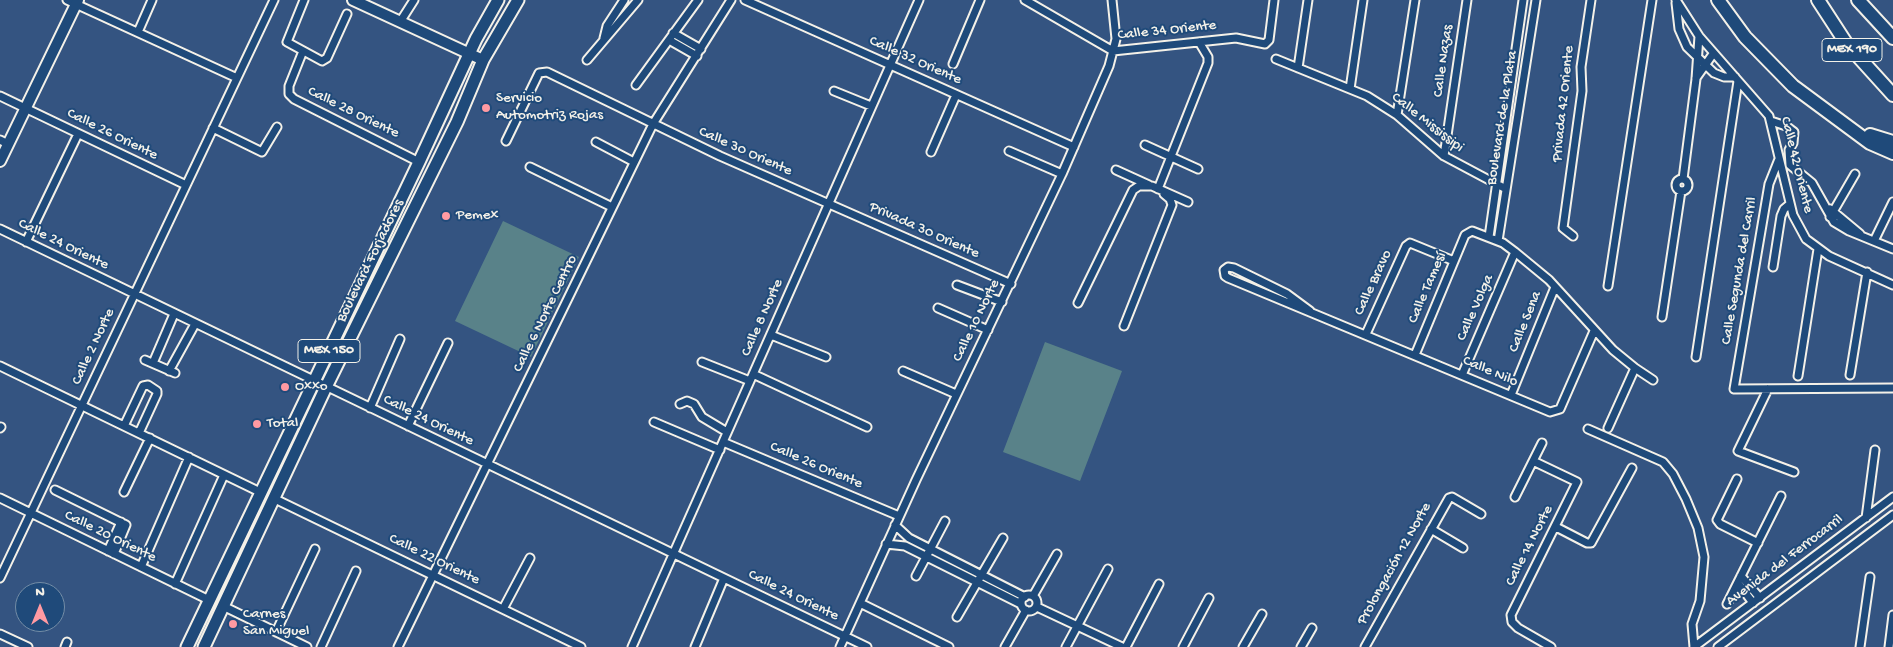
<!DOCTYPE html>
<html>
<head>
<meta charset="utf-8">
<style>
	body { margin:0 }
	#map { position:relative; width:1893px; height:647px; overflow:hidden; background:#345481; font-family:"Gochi Hand",sans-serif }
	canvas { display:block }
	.north { position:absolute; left:15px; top:582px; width:50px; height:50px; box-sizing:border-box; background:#1f4a7a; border:1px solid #748da6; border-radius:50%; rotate:0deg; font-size:14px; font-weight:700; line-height:20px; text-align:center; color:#f4f1e8 }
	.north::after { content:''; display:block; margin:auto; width:18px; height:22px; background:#ff9aa2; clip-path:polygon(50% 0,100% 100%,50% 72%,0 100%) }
</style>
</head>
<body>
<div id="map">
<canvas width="1893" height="647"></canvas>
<div class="north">N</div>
</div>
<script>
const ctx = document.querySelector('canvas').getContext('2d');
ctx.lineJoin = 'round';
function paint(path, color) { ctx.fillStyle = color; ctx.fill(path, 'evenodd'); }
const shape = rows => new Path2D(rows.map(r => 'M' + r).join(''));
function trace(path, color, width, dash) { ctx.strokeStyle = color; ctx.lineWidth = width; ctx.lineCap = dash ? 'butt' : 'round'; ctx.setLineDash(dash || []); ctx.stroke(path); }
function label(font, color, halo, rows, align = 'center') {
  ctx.font = font + ' "Gochi Hand",sans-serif'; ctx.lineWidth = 4; ctx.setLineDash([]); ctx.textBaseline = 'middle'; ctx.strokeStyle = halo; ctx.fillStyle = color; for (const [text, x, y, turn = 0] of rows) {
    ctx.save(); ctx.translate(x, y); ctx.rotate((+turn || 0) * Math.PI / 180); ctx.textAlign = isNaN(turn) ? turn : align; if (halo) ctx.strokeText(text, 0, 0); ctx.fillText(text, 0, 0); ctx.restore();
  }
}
paint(shape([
	[503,221,579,257,531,357,455,321],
	[1045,342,1122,371,1080,481,1003,452]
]), '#598289');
const street = shape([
	[67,0,237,78],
	[304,0,287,42,322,61,327,58,347,14],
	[745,0,1074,147],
	[1025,0,1113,51,1236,38,1265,44,1269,40,1274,0],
	[1676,0,1699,36,1769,116,1793,215,1806,239,1829,256,1893,285],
	[1676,3,1679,29,1687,47,1714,73,1724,77,1735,77],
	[400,22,414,0],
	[138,32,152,0],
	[673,33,701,49],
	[604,38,607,26,624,0],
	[669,40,697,56],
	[303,51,289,86,289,94,294,99,419,162],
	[1276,59,1367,96,1397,115,1444,156,1506,189],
	[587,60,638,0],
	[953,64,980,0],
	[1298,68,1308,0],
	[1696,78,1713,54],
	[636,85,698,0],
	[1350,89,1363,0],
	[834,91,871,106],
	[0,96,186,185],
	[1397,115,1415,0],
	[1771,121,1786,126,1794,132,1793,143,1789,150,1790,165,1812,183,1834,222,1849,231,1893,249],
	[213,128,262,152,277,127],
	[0,140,8,144],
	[506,141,539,73,547,72,720,156,1011,284],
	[596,142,634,162],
	[1145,145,1198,169],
	[1009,151,1062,174],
	[931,152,956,95],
	[1444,156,1467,0],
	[1779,159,1769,184,1734,389,1893,388],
	[530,167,612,207],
	[1116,170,1149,185],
	'1676 185a6 6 0 1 1 12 0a6 6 0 1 1-12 0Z',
	[1683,179,1696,79,1699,36],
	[1158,189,1208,63,1208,57,1199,42],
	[1830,209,1860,234],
	[1830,217,1855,174],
	[0,229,867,647],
	[1573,236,1563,228,1582,91,1581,67,1591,0],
	[1489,237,1523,0],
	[1498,241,1536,0],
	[1874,241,1893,202],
	[26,242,78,134],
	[1773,267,1781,216,1784,209,1790,204],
	[957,285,1002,302],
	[1608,286,1652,0],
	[1078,303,1133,190,1139,186,1152,186,1188,202],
	[938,308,988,330],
	[1310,311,1287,294,1234,268,1228,267,1224,270,1225,276,1228,278,1550,412,1560,409,1594,331],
	[1662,317,1681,191],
	[1124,326,1172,205,1170,199,1164,194],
	[1366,334,1406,246,1410,243,1454,261],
	[771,335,826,357],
	[1415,355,1465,235,1472,231,1503,243,1515,252,1549,280,1613,350,1635,368,1653,380],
	[1696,357,1738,81],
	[145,360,175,373],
	[702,362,750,381],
	[153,363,174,314],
	[0,366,262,493],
	[169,371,195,324],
	[903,371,956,394],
	[753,374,867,427],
	[1462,375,1515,252],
	[1850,375,1867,272],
	[1798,376,1818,249],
	[1768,389,1738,451,1794,472],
	[1511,395,1555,287],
	[680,404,687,401,694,404,702,417,727,432],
	[370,408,400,339],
	[654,422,720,450],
	[124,426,143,386,148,385,157,391,157,394,139,433],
	[408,426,448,343],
	[0,428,1,427],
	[1608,428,1635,368],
	[1588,429,1663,462,1673,474,1686,499,1698,528,1704,557,1700,601,1692,624,1694,647],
	[723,442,899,516],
	[1533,461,1577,482,1511,615,1512,622,1518,628,1551,647],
	[1737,479,1717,520,1720,524,1758,543],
	[55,490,126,525,114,554],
	[124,492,150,438],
	[1515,497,1542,443],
	[0,498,209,600],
	[275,499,581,647],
	[1866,518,1875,450],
	[895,525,909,538,1025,597],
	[1556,527,1587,543,1591,543,1632,468],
	[1431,529,1463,548],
	[886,544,905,546,1021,604],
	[108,551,121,522],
	[141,567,189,457],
	[916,576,945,521],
	[1741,576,1760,598],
	[0,578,274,0],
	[1738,583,1753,603],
	[175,584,224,475],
	'1021 603a8 8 0 1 1 16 0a8 8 0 1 1-16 0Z',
	[1033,596,1057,554],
	[860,603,949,647],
	[1727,604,1781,496],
	[223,606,307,647],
	[1037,607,1122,647],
	[503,609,530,558],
	[957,617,1003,538],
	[276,632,315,549],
	[0,634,28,647],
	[65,647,67,642],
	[321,647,356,571],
	[398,647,653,124,731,0],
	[632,647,919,0],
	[695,647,724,578],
	[840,647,916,480,1062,174,1109,66,1116,39,1112,0],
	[1005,647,1026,610],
	[1066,647,1108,569],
	[1126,647,1159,584],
	[1183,647,1209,598],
	[1243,647,1262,614],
	[1301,647,1312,628],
	[1365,647,1449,498,1452,497,1481,514],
	[1694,647,1893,497],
	[1718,647,1893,515],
	[1860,647,1870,577],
	[1889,647,1893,615]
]);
const secondary = shape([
	[353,0,483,60],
	[0,161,78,0]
]);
const primary = shape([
	[187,647,419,162,476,39,498,0],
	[204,647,326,387,457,122,483,60,518,0]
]);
const highway = shape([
	[1718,0,1745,37,1793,86,1870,143,1893,153],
	[1818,0,1846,43,1893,95],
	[1858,0,1893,38],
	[1870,135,1893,142]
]);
trace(street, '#f4f1e8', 11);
trace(secondary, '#f4f1e8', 14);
trace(primary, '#f4f1e8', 15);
trace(highway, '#f4f1e8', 16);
trace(street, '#1f4a7a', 7);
trace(secondary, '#1f4a7a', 10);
trace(primary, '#1f4a7a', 11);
trace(highway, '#1f4a7a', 12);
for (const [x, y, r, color] of [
	[486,108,5,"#ff9aa2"],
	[446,216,5,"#ff9aa2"],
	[285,387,5,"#ff9aa2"],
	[257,424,5,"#ff9aa2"],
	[233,624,5,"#ff9aa2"]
]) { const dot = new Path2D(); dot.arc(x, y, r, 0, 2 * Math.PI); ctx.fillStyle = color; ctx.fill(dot); trace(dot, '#1f4a7a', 2); }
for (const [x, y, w] of [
	[1852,50,60],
	[329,351,62]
]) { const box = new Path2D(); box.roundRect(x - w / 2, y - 11.5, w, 23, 4); ctx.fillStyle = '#1f4a7a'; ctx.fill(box); trace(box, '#f4f1e8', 1); }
label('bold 14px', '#f4f1e8', null, [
	["MEX 190",1852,50],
	["MEX 150",329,351]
]);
label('15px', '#f4f1e8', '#1f4a7a', [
	["Calle 34 Oriente",1167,31,-6],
	["Calle 32 Oriente",915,61,24],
	["Calle Nazas",1444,61,-82],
	["Privada 42 Oriente",1564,104,-84],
	["Calle 28 Oriente",353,113,26],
	["Boulevard de la Plata",1503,118,-81],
	["Calle Mississipi",1427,123,38],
	["Calle 26 Oriente",112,135,26],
	["Calle 30 Oriente",745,152,24],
	["Calle 42 Oriente",1796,165,76],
	["Privada 30 Oriente",924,231,24],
	["Calle 24 Oriente",63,245,26],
	["Boulevard Forjadores",371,261,-64],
	["Calle Segunda del Carril",1740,271,-80],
	["Calle Bravo",1374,283,-65],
	["Calle Tamesí",1428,288,-67],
	["Calle Volga",1476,308,-66],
	["Calle 6 Norte Centro",546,314,-64],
	["Calle 8 Norte",763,318,-66],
	["Calle 10 Norte",977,321,-64],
	["Calle Sena",1526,322,-68],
	["Calle 2 Norte",94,347,-65],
	["Calle Nilo",1490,372,23],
	["Calle 24 Oriente",428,421,26],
	["Calle 26 Oriente",816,466,23],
	["Calle 20 Oriente",110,537,26],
	["Calle 14 Norte",1530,546,-63],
	["Calle 22 Oriente",434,560,26],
	["Avenida del Ferrocarril",1785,561,-37],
	["Prolongación 12 Norte",1395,564,-61],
	["Calle 24 Oriente",793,596,26]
]);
label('15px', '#f4f1e8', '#1f4a7a', [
	["Servicio",496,99],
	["Automotriz Rojas",496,116],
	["Pemex",456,216],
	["Oxxo",295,387],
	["Total",267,424],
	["Carnes",243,615],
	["San Miguel",243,632]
], 'left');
</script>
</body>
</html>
